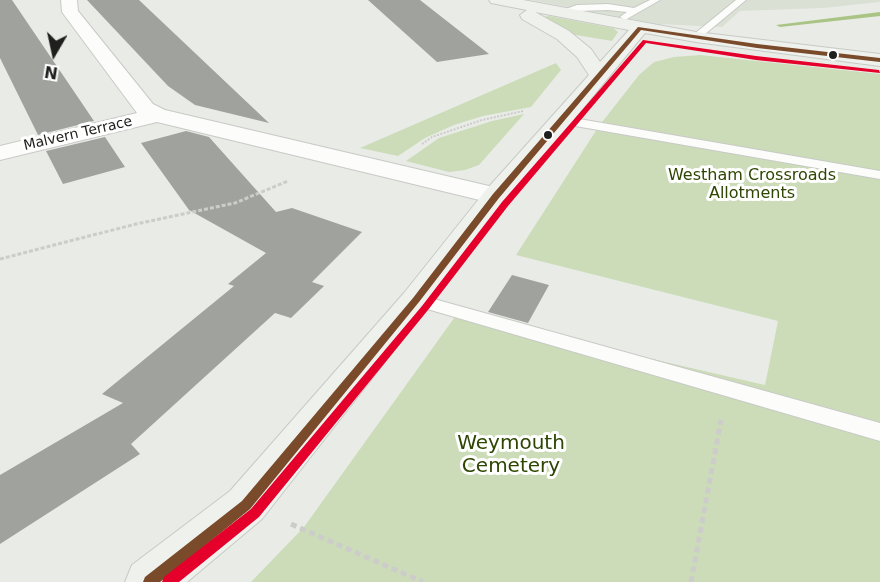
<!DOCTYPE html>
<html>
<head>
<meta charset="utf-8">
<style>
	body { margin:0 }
	#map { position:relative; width:880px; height:582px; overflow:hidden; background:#e9ece6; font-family:"DejaVu Sans",sans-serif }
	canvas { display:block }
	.north { position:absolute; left:24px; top:24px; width:60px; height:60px; -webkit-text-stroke:4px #fff; paint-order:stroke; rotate:189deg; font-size:16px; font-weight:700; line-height:24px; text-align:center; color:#1f201d }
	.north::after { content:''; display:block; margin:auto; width:21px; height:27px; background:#1f201d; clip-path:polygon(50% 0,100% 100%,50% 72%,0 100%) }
</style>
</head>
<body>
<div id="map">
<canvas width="880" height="582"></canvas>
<div class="north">N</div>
</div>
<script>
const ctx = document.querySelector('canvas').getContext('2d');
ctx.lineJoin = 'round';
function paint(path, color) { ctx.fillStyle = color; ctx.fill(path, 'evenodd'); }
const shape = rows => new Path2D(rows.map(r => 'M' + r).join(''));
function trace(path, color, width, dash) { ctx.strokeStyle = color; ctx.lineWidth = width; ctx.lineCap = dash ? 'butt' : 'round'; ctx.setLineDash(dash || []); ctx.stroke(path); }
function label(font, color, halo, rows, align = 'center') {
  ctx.font = font + ' "DejaVu Sans",sans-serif'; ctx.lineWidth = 6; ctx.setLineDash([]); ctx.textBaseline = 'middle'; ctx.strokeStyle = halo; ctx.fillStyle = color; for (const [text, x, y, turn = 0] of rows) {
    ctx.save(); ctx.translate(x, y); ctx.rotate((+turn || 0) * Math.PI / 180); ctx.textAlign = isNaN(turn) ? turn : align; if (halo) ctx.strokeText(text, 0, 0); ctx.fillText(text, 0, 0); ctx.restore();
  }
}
paint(shape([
	[531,0,880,0,880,2,823,8,740,11,722,27,658,24]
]), '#dae0d4');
paint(shape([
	[549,16,613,28,618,32,612,41,570,34,542,17],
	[700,55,880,74,880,582,251,582,304,527,457,314,765,385,778,321,516,255,599,126,639,75,654,62,674,57],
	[556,63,561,70,531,107,483,116,454,125,425,138,398,156,360,148],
	[524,114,479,165,465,170,449,172,406,161,439,138,492,121]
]), '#ccdcb9');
paint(shape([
	[880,12,880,16,780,27,776,25,880,12]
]), '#a9c484');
paint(shape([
	[0,0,12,0,94,121,38,135,0,58],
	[87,0,139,0,269,123,195,105,168,86],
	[368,0,420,0,489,54,437,62],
	[186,131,209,137,276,212,292,208,362,232,312,282,324,286,291,318,275,313,131,444,140,454,0,544,0,475,123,403,102,394,234,286,228,284,266,253,189,210,141,143],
	[105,137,125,167,63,184,46,151],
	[512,275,549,285,528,323,488,312]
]), '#a0a29e');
const lane = shape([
	[650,0,660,0,625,20,620,17,627,12,608,10,578,11,560,16,555,13,577,5,608,4,634,8,650,0],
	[736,0,746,0,699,39,693,39,693,35,736,0],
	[562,116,880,171,880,179,558,123,556,120,558,117,562,116],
	[416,294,880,423,880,441,410,304,407,300,410,296,416,294]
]);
const street = shape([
	[61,0,77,0,78,11,153,104,165,110,506,190,510,196,506,202,496,204,157,122,0,160,0,146,137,113,62,12,61,0]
]);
const secondary = shape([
	[489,0,523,0,696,32,880,54,880,66,696,42,645,33,506,202,428,307,262,519,187,582,125,582,132,565,230,491,404,293,486,190,589,75,577,57,557,39,522,19,520,15,527,10,491,3,489,0],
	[535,12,629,30,600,62,591,49,569,31,535,12]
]);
trace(lane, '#c7cac5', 2);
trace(street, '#c7cac5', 2);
trace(secondary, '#c7cac5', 2);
trace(shape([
	[422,144,432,137,482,120,523,111]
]), '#ccccca', 2, [2, 1.5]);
trace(shape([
	[0,259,136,224,235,203,288,181]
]), '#ccccca', 3, [4, 2]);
trace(shape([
	[291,524,423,582],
	[691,582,721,420]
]), '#ccccca', 5, [6, 4]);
paint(lane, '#fcfcfb');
paint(street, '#fcfcfb');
paint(secondary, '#eff1ed');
paint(shape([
	[638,27,757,44,880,58,880,62,757,48,641,30,499,198,419,302,250,509,160,582,143,582,145,577,242,501,413,298,493,194,638,27]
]), '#7a4b2a');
paint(shape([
	[643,40,756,56,879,70,880,73,756,60,646,43,508,206,428,310,259,517,179,582,162,582,164,577,251,509,422,306,502,202,643,40]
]), '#e4002b');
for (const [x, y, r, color] of [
	[833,55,5,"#1f201d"],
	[548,135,5,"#1f201d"]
]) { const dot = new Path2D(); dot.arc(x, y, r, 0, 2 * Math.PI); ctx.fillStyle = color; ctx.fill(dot); trace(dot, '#fff', 2); }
label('14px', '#1f201d', '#fff', [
	["Malvern Terrace",78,134,-13]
]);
label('16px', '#2e4602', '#fff', [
	["Westham Crossroads",752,176],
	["Allotments",752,194]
]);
label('20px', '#2e4602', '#fff', [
	["Weymouth",511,444],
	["Cemetery",511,467]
]);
</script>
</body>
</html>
